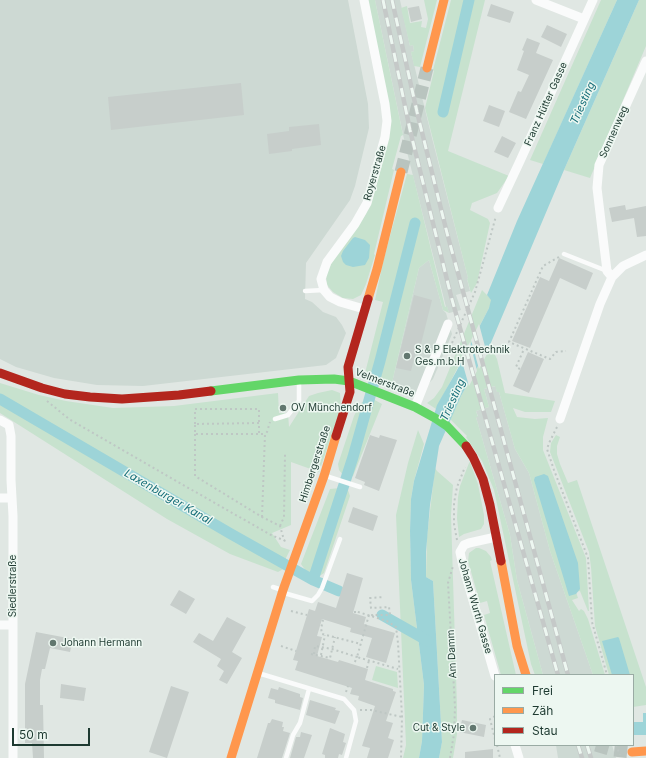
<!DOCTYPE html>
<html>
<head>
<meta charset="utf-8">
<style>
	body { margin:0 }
	#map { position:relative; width:646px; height:758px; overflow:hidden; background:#e0e7e3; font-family:Inter,sans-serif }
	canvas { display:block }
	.legend { position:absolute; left:494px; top:674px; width:140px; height:72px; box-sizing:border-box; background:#edf7f1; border:1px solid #9aaba4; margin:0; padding:5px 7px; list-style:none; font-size:12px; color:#1e3a31 }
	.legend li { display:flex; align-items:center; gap:8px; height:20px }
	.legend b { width:20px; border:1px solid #9aaba4 }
	.scale { position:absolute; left:12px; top:728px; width:78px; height:18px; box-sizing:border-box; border:2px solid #1e3a31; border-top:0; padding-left:5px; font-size:12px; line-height:14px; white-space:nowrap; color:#1e3a31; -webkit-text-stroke:3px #edf7f1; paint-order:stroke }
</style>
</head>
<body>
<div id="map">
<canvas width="646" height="758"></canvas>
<ul class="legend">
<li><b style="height:5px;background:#63d668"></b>Frei</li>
<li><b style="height:5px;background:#ff974d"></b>Zäh</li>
<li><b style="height:5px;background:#b3261e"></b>Stau</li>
</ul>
<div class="scale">50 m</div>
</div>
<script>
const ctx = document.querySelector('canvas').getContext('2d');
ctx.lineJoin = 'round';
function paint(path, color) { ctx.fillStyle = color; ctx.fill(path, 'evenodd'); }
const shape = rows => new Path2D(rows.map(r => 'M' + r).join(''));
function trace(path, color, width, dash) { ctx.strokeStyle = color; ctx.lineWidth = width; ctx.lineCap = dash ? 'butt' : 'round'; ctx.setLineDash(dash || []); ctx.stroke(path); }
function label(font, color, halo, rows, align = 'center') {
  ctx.font = font + ' Inter,sans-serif'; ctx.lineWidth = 3; ctx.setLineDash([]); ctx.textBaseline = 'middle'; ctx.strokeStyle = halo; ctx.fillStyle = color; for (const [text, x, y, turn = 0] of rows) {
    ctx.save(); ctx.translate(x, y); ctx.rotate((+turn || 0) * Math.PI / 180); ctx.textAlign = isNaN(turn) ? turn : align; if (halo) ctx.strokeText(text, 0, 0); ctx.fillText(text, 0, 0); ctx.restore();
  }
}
paint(shape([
	[0,0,348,0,368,104,369,128,355,186,350,200,306,263,305,299,312,302,323,312,336,317,342,325,346,333,336,358,326,365,143,386,97,385,54,378,16,367,0,359],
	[375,0,400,0,410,46,413,45,414,51,411,52,432,138,468,278,467,279,470,291,456,295,461,310,449,313,447,307,446,307,405,144],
	[429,260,443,310,446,313,452,334,433,379,416,396,405,394,391,387,419,268],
	[496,386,497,392,499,392,515,449,529,473,550,551,593,675,543,675,517,580,510,535,476,417,478,416,476,411,489,407,484,389],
	[556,745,612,745,616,758,558,758]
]), '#cdd9d3');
paint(shape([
	[367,0,375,0,403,135,401,136,392,169,394,170,374,254,375,255,366,284,361,295,353,299,343,298,333,292,327,285,326,275,332,262,366,214,390,128],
	[424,0,437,0,420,67,414,66,411,52,414,51,413,45,410,46,401,8,407,6,410,23,422,21,421,27,426,28,428,19],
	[451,0,485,0,448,151,509,176,497,193,472,203,470,210,488,219,490,223,477,283,471,293,467,279,468,278,425,108,434,71,433,70],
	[601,0,617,0,543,164,530,160],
	[639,0,646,0,646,46,590,178,564,170],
	[407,174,413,175,445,307,447,306,449,313,443,310,429,260,419,268,391,387,364,377,383,302,375,300,384,258],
	[482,290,492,300,489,308,436,409,427,403,434,398,442,387],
	[490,345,497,359,505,393,555,401,551,412,525,412,513,408,517,417,535,419,548,418,543,437,543,450,586,558,589,611,588,611,580,591,576,592,578,598,572,600,579,611,581,609,584,611,588,619,605,675,593,675,550,551,529,473,515,449,499,392,497,392,495,386,484,389,489,407,476,411,478,417,476,417,510,535,517,580,543,675,535,675,531,664,494,490,482,461,466,437,467,436,450,419,461,396],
	[0,383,39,395,66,401,113,408,174,406,278,393,279,413,288,413,289,427,309,396,318,393,332,390,340,393,341,408,319,472,291,462,291,525,272,533,281,547,290,550,286,558,285,568,278,572,230,554,167,519,0,413],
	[373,399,382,404,353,476,349,477,343,475,339,470,338,464,354,416,360,404,365,400],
	[418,430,424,444,414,481,411,499,410,531,411,580,424,685,422,741,419,758,403,758,406,745,396,515,408,463],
	[556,435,560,437,557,446,557,454,560,464,568,483,577,480,646,687,646,705,633,707,633,675,609,675,595,626,591,567,589,552,550,452,551,443],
	[470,462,478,484,484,515,484,524,481,529,464,534,459,537,457,518,458,497,460,486,469,463],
	[435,468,437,471,453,485,451,515,457,707,457,734,453,758,439,758,442,742,433,581,426,577,427,537],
	[340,488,348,490,350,496,324,573,318,577,308,574,301,564,330,489],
	[476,548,479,548,486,551,491,557,492,560,490,561,516,675,501,675,484,615,490,613,487,601,480,603,468,561,469,553],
	[376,666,397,672,398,688,372,680]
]), '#c7e2ce');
paint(shape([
	[617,0,639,0,564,170,490,345,461,396,439,446,430,505,426,552,426,577,433,581,442,742,439,758,419,758,422,741,424,685,411,580,410,531,411,499,414,481,437,405,456,372,489,308,491,300,487,295,517,221],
	[353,238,355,237,365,240,370,245,369,258,365,265,353,267,346,265,343,262,341,256,343,251],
	[544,474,548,476,578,563,580,589,576,594,569,596,534,480,535,477],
	[618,637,619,638,630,675,612,675,602,641],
	[643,713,646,713,646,735,633,735,633,722,643,722]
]), '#9dd4d8');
paint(shape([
	[479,324,487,354,479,369,471,340],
	[470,342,477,371,469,386,461,358]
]), '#e0e7e3');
trace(shape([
	[443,112,469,0],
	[0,399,231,534,313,580,339,591],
	[313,580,353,457,380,361,415,223],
	[382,615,428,641]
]), '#9dd4d8', 11);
paint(shape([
	[491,4,514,12,510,23,487,16],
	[419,6,422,19,411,22,408,8],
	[547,25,567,34,561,47,541,37],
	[527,38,540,43,536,53,553,60,526,119,509,112,518,91,521,92,529,75,517,70,524,51,522,50],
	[241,83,244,115,111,130,108,97],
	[489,105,505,111,499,127,483,121],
	[319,124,321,145,292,149,292,151,269,154,267,134,289,131,289,127],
	[502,136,516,143,508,158,494,152],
	[625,205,626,210,646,206,646,236,637,237,634,218,612,222,609,208],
	[559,258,593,273,586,290,560,278,530,348,512,341,540,277,549,281],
	[414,295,432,300,421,344,418,343,411,371,396,368],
	[528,352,544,359,529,393,513,386],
	[370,435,379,438,380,435,397,440,379,491,364,485,365,482,355,478],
	[353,507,378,516,373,531,348,522],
	[347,573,363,578,353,613,366,617,364,624,395,633,386,663,366,657,372,638,350,632,351,628,322,619,317,636,322,637,317,656,338,662,339,660,368,669,365,680,393,689,393,691,396,692,386,721,393,723,388,738,394,740,388,758,367,758,370,748,362,746,375,706,358,700,359,696,350,694,352,688,295,670,298,661,293,660,309,609,315,611,318,602,336,608],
	[179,590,195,599,186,614,170,605],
	[227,617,246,627,232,652,242,658,227,684,219,680,224,671,217,666,221,659,193,642,199,633,213,641],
	[36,632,73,639,70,652,50,648,45,669,42,669,40,680,40,705,43,705,44,758,33,758,32,743,25,743,25,684],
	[61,684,86,688,84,701,60,698],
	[171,686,189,692,167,758,149,752],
	[279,687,300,694,300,697,303,698,300,710,275,703,275,700,268,698,271,688,278,690],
	[310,700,336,708,335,710,340,711,335,724,306,715],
	[272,719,283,722,282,727,284,727,283,731,290,733,282,758,257,758,268,723,270,723],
	[462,720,486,725,484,737,459,732],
	[330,728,345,734,343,742,346,743,342,755,339,754,338,758,325,758,325,755,322,754],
	[301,732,312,735,304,758,290,758,296,737,300,737],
	[493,749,493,758,465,758,465,752]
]), '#c7cecb');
trace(shape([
	[401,172,427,68],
	[596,745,613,750,632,752]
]), '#b9c4bf', 13, [13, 6]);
trace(shape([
	[559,257,543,266,509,342,550,359,556,352,566,351],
	[452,343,475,292,496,216],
	[520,369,516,367,524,349],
	[47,401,69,419,178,482,271,535,288,542],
	[195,424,195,409,259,409,259,423],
	[557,427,549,443,547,449,554,470,588,558,592,622,607,675],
	[259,433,259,423,195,424,195,434,265,434],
	[195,434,195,476,262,517,280,526,284,540],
	[262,517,265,434,267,432,270,422],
	[280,526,284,517,285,454],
	[457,540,454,524,454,503,457,487,465,467],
	[291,611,307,615],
	[355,613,355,611,387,621,396,627,398,643,402,717,401,758],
	[369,615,357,657,398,669],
	[373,616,372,615,390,615,389,607,371,608,370,598,384,597],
	[322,620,323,621,321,628,322,634,361,644],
	[281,646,296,651],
	[311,654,330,658,335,637],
	[314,654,315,646,332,649,357,657,354,664],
	[321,655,325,635],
	[367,668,369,660],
	[346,692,348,686],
	[360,710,371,710,402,717],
	[495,716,490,719,495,739],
	[497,745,500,758],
	[616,745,620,755],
	[450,758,454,734,455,707,448,583,453,566]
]), '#bec7c4', 2, [2, 3]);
trace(shape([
	[564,254,607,271],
	[305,291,324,290],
	[275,419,288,415,299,401,299,380],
	[326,476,360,487],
	[273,587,282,590],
	[284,593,312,601,318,595,322,588,340,539],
	[258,673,344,699,354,710,356,721,346,758],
	[286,758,293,735,300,723,309,689]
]), '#fafbfb', 4.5);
trace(shape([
	[364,0,385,104,387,121,385,137,367,203,355,224,327,262,321,279,324,290,330,297,340,302,364,309],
	[536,0,584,19],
	[498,208,520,161,593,0],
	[612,277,607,271,597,188,599,165,646,61],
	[415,407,448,324],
	[560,419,600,304,612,277,623,266,646,255],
	[0,420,9,425,11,436,11,480,13,516,13,758],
	[0,498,12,498],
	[0,625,13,625],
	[495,676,463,566,460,552,464,545,469,543,496,537],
	[515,745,519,758]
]), '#fafbfb', 9);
trace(shape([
	[211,391,299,380,334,379,349,381,415,407,435,418,447,426,466,446]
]), '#63d668', 9);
trace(shape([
	[427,68,444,0],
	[368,299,377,269,401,172],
	[501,561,517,646,526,675],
	[632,752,646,751],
	[231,758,283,590,324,476,336,436]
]), '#ff974d', 9);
trace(shape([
	[0,373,42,388,65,394,90,397,122,399,179,395,211,391],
	[336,436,350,392,348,367,368,299],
	[466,446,473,457,483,479,490,505,501,561]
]), '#b3261e', 9);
const rail = shape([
	[383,0,410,130,451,296,558,675],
	[392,0,417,112,447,233,568,675],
	[578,745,582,758],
	[587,745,591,758]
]);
trace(rail, '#c5c9c8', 4.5);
trace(rail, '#edf7f1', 3, [9]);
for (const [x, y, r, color] of [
	[407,356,4,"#62776f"],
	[283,408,4,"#62776f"],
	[53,643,4,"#62776f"],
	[473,728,4,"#62776f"]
]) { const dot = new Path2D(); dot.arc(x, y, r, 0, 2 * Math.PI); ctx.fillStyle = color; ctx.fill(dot); trace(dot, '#edf7f1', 1.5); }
label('10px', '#1e3a31', '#edf7f1', [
	["Franz Hütter Gasse",546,104,-66],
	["Sonnenweg",614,132,-66],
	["Royerstraße",375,173,-74],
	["Velmerstraße",385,383,21],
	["Himbergerstraße",315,464,-72],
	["Siedlerstraße",13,586,-90],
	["Johann Wurth Gasse",475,606,74],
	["Am Damm",452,654,-93]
]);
label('10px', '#1e3a31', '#edf7f1', [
	["S & P Elektrotechnik",415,350],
	["Ges.m.b.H",415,362],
	["OV Münchendorf",291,408],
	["Johann Hermann",61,643],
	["Cut & Style",465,728,"right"]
], 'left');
label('italic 11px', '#156e79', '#edf7f1', [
	["Triesting",583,103,-66],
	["Triesting",453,400,-66],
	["Laxenburger Kanal",168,497,30]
]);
</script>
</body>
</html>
